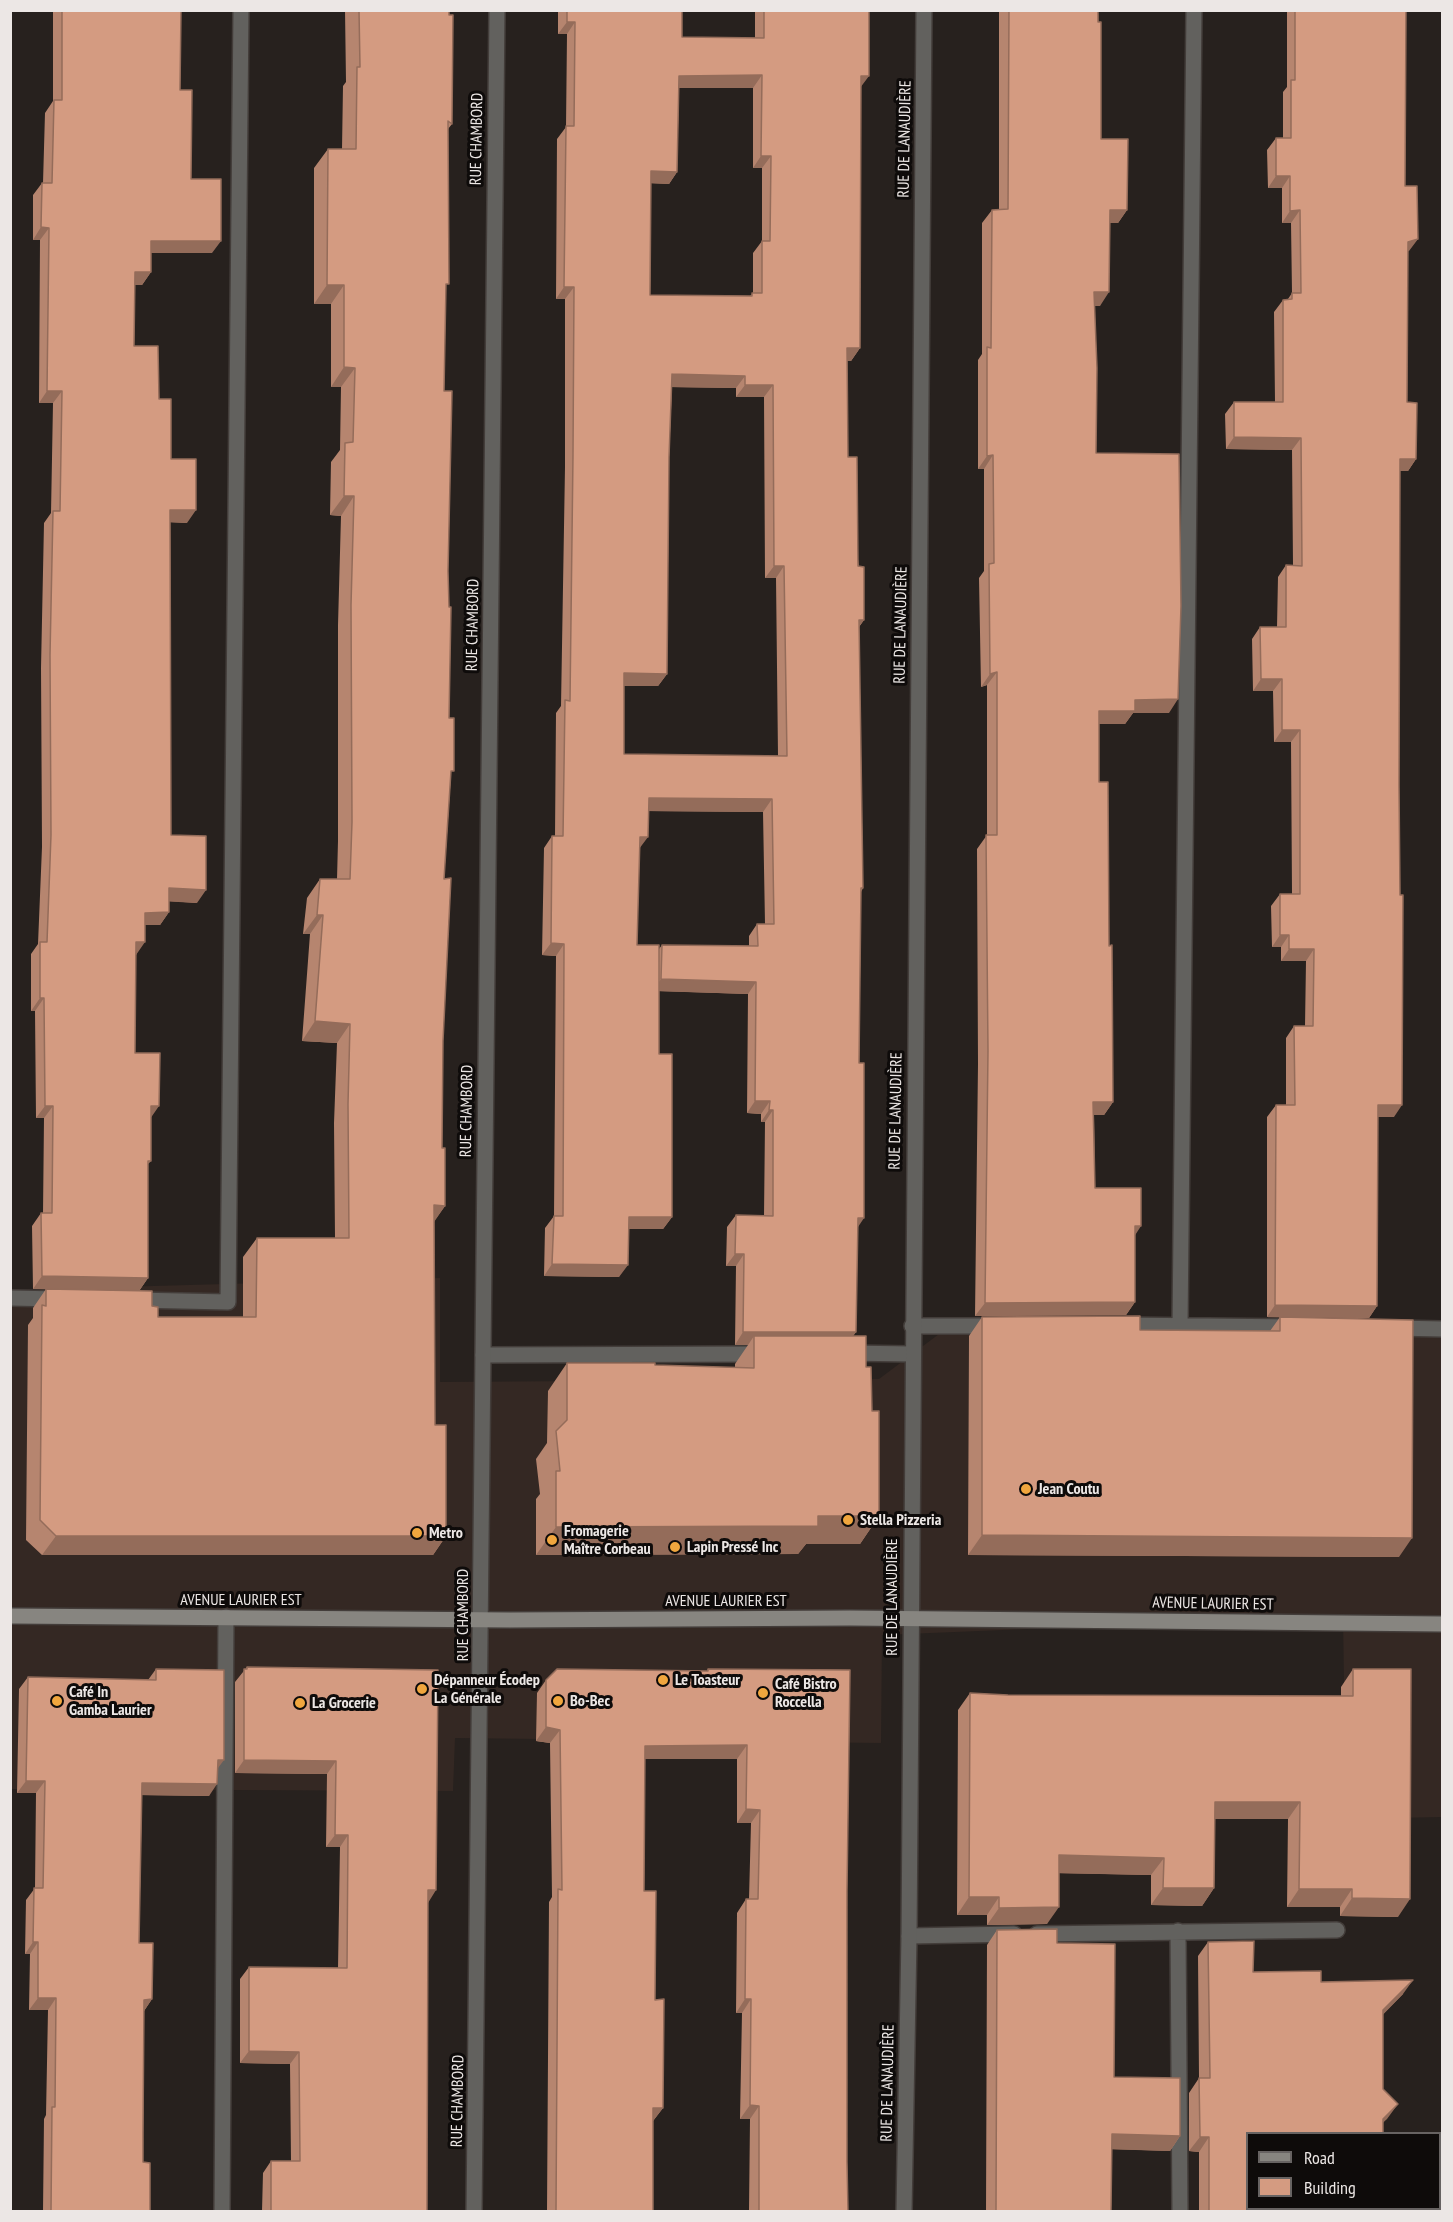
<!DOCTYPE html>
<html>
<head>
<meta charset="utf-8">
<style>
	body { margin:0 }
	#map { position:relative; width:1453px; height:2222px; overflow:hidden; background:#27211e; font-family:"PT Sans Narrow",sans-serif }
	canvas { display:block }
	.frame { position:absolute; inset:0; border:12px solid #ece7e5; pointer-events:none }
	.legend { position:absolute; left:1246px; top:2132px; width:195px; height:78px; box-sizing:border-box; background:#0e0b0a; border:2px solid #676362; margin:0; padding:8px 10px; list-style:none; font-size:18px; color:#ece7e5 }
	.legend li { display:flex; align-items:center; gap:12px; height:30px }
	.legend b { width:30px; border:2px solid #676362 }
</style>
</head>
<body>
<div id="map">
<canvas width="1453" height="2222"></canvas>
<div class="frame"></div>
<ul class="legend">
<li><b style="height:8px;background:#878580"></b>Road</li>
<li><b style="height:16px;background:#d49b81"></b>Building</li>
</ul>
</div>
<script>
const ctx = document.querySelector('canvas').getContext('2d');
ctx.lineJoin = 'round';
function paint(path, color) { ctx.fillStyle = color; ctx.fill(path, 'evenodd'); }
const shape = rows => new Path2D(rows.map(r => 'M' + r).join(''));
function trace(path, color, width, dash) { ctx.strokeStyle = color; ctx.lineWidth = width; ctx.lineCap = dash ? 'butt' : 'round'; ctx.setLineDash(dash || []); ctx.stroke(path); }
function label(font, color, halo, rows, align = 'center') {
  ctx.font = font + ' "PT Sans Narrow",sans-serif'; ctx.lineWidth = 6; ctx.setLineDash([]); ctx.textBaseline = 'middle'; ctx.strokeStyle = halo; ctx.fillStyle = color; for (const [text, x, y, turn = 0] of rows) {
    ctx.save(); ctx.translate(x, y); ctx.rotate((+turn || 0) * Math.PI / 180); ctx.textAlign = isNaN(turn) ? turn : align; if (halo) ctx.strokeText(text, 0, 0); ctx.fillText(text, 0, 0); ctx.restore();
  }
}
paint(shape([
	[440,1278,440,1382,879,1379,939,1334,1442,1333,1442,1817,1346,1819,1343,1616,882,1635,881,1743,455,1738,453,1791,11,1789,10,1290]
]), '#342823');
const lane = shape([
	[10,1298,59,1299],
	[134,1300,228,1302,241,10],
	[1122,1325,1293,1327],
	[1180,1325,1194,10],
	[912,1326,996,1326],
	[1395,1328,1442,1329],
	[846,1353,912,1354],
	[483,1355,762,1354],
	[1178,1931,1180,2212],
	[1037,1934,1337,1930],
	[909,1936,1014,1934],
	[222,2212,226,1617]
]);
const street = shape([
	[474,2212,497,10],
	[904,2212,909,1936,924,10]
]);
const secondary = shape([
	[10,1616,510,1620,850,1618,1442,1624]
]);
trace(lane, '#433d3a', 18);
trace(street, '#433d3a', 18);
trace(secondary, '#433d3a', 18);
trace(lane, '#62615e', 15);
trace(street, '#62615e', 15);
trace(secondary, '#878580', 15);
paint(shape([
	[53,10,181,10,180,90,191,179,212,253,151,253,151,272,142,285,135,285,134,346,159,399,171,459,187,523,170,522,171,835,197,903,169,901,169,912,160,925,145,925,136,955,135,955,135,1053,151,1118,151,1161,148,1164,148,1278,139,1291,152,1306,158,1317,243,1317,243,1257,257,1238,335,1238,334,1123,337,1043,302,1041,310,934,303,934,307,898,320,879,337,879,338,841,338,625,341,516,330,515,331,462,340,450,341,387,331,387,331,304,314,304,314,168,328,149,342,149,343,86,346,82,345,10,449,10,452,124,448,129,444,391,448,571,449,718,451,775,444,879,442,1148,445,1206,434,1221,435,1425,446,1536,433,1555,42,1555,26,1540,28,1325,33,1318,33,1308,46,1289,33,1289,32,1226,41,1213,43,1213,44,1118,36,1118,35,1011,31,1011,31,954,38,944,42,847,41,668,44,523,51,513,53,403,39,403,40,240,33,240,33,195,42,183,43,183,45,113,53,101],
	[558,10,682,10,682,37,755,38,755,10,869,10,861,87,860,348,851,361,847,361,848,457,864,620,859,627,863,888,861,892,856,1332,853,1336,866,1367,872,1411,879,1516,860,1544,806,1544,798,1554,536,1555,536,1499,540,1494,536,1459,547,1443,548,1391,567,1363,735,1368,735,1364,748,1345,735,1345,736,1266,726,1266,727,1227,736,1215,764,1216,765,1122,761,1122,761,1114,747,1113,748,994,659,991,659,1054,672,1217,663,1229,629,1229,619,1277,544,1276,545,1228,554,1216,556,956,542,955,544,848,552,836,555,836,556,713,561,706,565,467,565,299,556,299,557,139,566,127,567,34,558,34],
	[679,88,753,88,753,168,762,168,762,241,753,253,753,293,750,296,650,295,651,183,669,184,677,172],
	[672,387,736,388,736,397,764,397,765,578,776,578,778,756,624,754,624,686,658,686,667,674,669,457],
	[648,811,763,812,765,924,757,924,749,936,749,946,662,945,659,949,637,945,639,849],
	[999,10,1098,10,1101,139,1127,210,1118,223,1110,223,1100,306,1095,306,1096,453,1169,713,1133,713,1125,724,1099,724,1099,782,1109,946,1113,1102,1104,1115,1094,1115,1095,1188,1135,1235,1135,1302,1126,1315,975,1316,978,1064,977,849,987,835,987,685,981,687,979,578,984,571,984,469,978,469,978,360,982,354,982,223,992,210,999,210],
	[1287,10,1406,10,1405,186,1409,251,1408,251,1407,402,1416,459,1408,471,1400,471,1394,1117,1378,1117,1377,1306,1369,1318,1267,1317,1267,1117,1276,1105,1286,1105,1286,1038,1294,1026,1305,1026,1306,961,1281,961,1281,947,1272,947,1271,906,1280,894,1292,894,1291,742,1274,742,1273,691,1253,691,1252,639,1260,627,1277,627,1278,577,1286,565,1293,565,1292,450,1226,449,1225,414,1234,402,1275,402,1274,312,1283,300,1288,299,1292,293,1291,223,1282,223,1282,188,1268,188,1267,150,1276,138,1283,138,1283,92,1287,87],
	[982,1317,1140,1330,1270,1331,1280,1317,1399,1557,968,1555,969,1336],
	[247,1667,438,1670,428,1903,427,2211,262,2211,263,2173,271,2161,291,2161,290,2064,240,2063,240,1979,249,1967,338,1968,340,1847,326,1847,327,1774,235,1773,235,1682],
	[156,1669,217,1769,209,1796,142,1795,139,1943,152,1999,144,2011,143,2162,150,2211,43,2211,44,2119,46,2115,48,2010,29,2010,30,1954,25,1954,26,1900,35,1888,36,1793,17,1793,19,1689,28,1677,148,1680],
	[708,1669,847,1891,847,2162,848,2211,749,2211,750,2119,740,2119,742,2013,736,2013,737,1913,746,1899,749,1899,751,1823,737,1823,737,1759,645,1759,644,1891,655,2000,663,2108,653,2121,653,2211,547,2211,549,1902,552,1897,550,1743,536,1741,537,1693,546,1680,707,1671],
	[1353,1669,1398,1917,1340,1916,1340,1907,1287,1907,1288,1819,1215,1819,1214,1888,1202,1906,1151,1905,1151,1875,1059,1873,1047,1924,987,1925,987,1915,957,1915,958,1710,970,1693,1008,1695,1341,1696,1341,1687],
	[997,1930,1057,1943,1114,2077,1180,2136,1170,2151,1112,2149,1111,2211,986,2211,987,1945],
	[1208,1942,1253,1972,1403,1994,1383,2014,1383,2089,1387,2119,1248,2133,1396,2211,1199,2211,1199,2152,1189,2151,1189,2093,1199,2078,1198,1956]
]), '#b6856f');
paint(shape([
	[567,22,575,22,567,34,558,34],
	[762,75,753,88,671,88,679,76],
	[861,76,869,76,860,88],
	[761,156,771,156,762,168,753,168],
	[651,171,677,172,669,184,642,183],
	[1276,176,1290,176,1282,188,1268,188],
	[1110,210,1127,210,1118,223,1101,223],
	[1300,210,1291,223,1282,223,1290,211],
	[41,227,49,228,40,240,33,240],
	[1418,239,1409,251,1400,254,1408,242],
	[151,241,221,241,212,253,142,253],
	[135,272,151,272,142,285,126,285],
	[327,285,344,285,331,304,314,304],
	[564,287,574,287,565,299,556,299],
	[1094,292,1109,292,1100,306,1085,306],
	[847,348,860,348,851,361,839,361],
	[344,367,355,368,341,387,331,387],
	[672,374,745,376,736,388,664,387],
	[745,385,773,385,764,397,736,397],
	[47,391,62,391,53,403,39,403],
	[1234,437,1301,438,1292,450,1226,449],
	[993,455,984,469,978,469,987,456],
	[1400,459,1416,459,1408,471,1392,471],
	[344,496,354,496,341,516,330,515],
	[170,510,196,510,187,523,161,522],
	[774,566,784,566,776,578,765,578],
	[859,620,864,620,855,632],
	[997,672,987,685,981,687,990,674],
	[624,673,667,674,658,686,615,686],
	[1261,679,1282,679,1273,691,1253,691],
	[1178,699,1169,713,1133,713,1125,724,1090,724,1099,711,1135,700],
	[1282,730,1300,730,1291,742,1274,742],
	[649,798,772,799,763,812,640,811],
	[640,837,648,837,639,849],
	[169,888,206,890,197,903,160,901],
	[169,912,160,925,136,925,145,913],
	[317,915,323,915,310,934,303,934],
	[1280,935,1289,935,1281,947,1272,947],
	[136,942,145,942,136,955,127,955],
	[551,943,564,944,556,956,542,955],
	[1289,949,1314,949,1306,961,1281,961],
	[661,979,756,982,748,994,653,991],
	[40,998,44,998,35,1011,31,1011],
	[315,1021,350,1024,337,1043,302,1041],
	[755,1101,770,1101,761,1114,747,1113],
	[1093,1102,1113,1102,1104,1115,1084,1115],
	[1378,1105,1402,1105,1394,1117,1370,1117],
	[45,1106,53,1106,44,1118,36,1118],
	[151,1106,159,1106,150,1119],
	[769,1110,773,1110,765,1122,761,1122],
	[434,1205,445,1206,432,1225],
	[629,1217,672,1217,663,1229,620,1229],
	[858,1218,864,1218,856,1230],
	[1135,1226,1141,1226,1132,1240],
	[735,1254,744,1254,736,1266,726,1266],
	[552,1264,628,1265,619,1277,544,1276],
	[42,1276,148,1278,139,1291,33,1289],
	[1135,1302,1126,1315,975,1316,985,1303],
	[1275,1305,1377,1306,1369,1318,1267,1317],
	[743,1332,856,1332,847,1344,754,1336,748,1345,735,1345],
	[818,1516,879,1516,860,1544,806,1544,798,1554,536,1555,556,1527],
	[982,1535,1412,1538,1399,1557,968,1555],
	[56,1536,446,1536,433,1555,42,1555],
	[546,1727,560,1730,550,1743,536,1741],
	[747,1745,737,1759,636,1759,645,1746],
	[218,1760,224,1760,215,1772],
	[244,1760,336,1761,327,1774,235,1773],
	[26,1781,45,1781,36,1793,17,1793],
	[142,1783,217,1784,209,1796,133,1795],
	[1215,1802,1300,1802,1288,1819,1203,1819],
	[746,1809,760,1810,751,1823,737,1823],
	[335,1835,348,1835,340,1847,326,1847],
	[1059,1855,1164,1858,1151,1875,1047,1873],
	[1163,1888,1214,1888,1202,1906,1151,1905],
	[1299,1889,1352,1889,1340,1907,1287,1907],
	[428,1890,436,1890,428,1903],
	[969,1897,999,1897,987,1915,957,1915],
	[1352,1898,1410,1899,1398,1917,1340,1916],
	[1059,1907,1047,1924,987,1925,999,1908],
	[33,1942,38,1942,30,1954,25,1954],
	[1413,1980,1403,1994,1373,2025,1383,2010],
	[38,1998,56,1998,48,2010,29,2010],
	[152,1999,144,2011,144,2000],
	[745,1999,751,1999,742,2013,736,2013],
	[249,2051,299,2052,290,2064,240,2063],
	[1398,2104,1387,2119,1372,2133,1383,2119],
	[750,2105,759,2106,750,2119,740,2119],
	[653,2108,663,2108,653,2121],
	[1112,2134,1180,2136,1170,2151,1101,2149],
	[1200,2137,1209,2137,1199,2152,1189,2151]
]), '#946c5a');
const building = shape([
	[62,10,181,10,180,90,192,90,191,179,221,179,221,241,151,241,151,272,135,272,134,346,158,346,159,399,171,399,171,459,196,459,196,510,170,510,171,835,206,836,206,890,169,888,169,912,145,913,145,942,136,942,135,1053,160,1053,159,1106,151,1106,151,1161,148,1161,148,1278,42,1276,41,1213,52,1213,53,1106,45,1106,44,998,40,998,40,942,47,942,51,835,50,655,53,511,60,511,62,391,47,391,49,228,41,227,42,183,52,183,54,100,62,100,62,10],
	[359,10,449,10,449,15,453,15,452,124,448,121,449,284,446,284,444,391,452,391,448,571,449,607,451,607,449,718,454,718,454,771,451,771,444,879,451,878,443,1041,442,1148,445,1148,445,1206,434,1205,435,1425,446,1425,446,1536,56,1536,40,1520,42,1305,46,1306,46,1289,152,1291,152,1306,158,1307,158,1317,256,1317,257,1238,349,1238,348,1104,350,1024,315,1021,323,915,317,915,320,879,350,879,352,822,351,605,354,496,344,496,345,443,353,442,355,368,344,367,344,285,327,285,328,149,356,149,357,67,360,67,359,10],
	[567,10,682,10,682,37,764,38,764,10,869,10,869,76,861,76,860,348,847,348,848,457,857,457,858,566,864,567,864,620,859,620,863,888,861,888,859,1063,864,1063,864,1218,858,1218,856,1332,743,1332,744,1254,735,1254,736,1215,773,1216,773,1110,769,1110,770,1101,755,1101,756,982,661,979,662,945,758,946,757,924,774,924,772,799,649,798,648,837,640,837,637,945,659,945,659,1054,672,1054,672,1217,629,1217,628,1265,552,1264,554,1216,563,1216,564,944,551,943,552,836,563,836,565,700,570,701,573,455,574,287,564,287,566,126,574,126,575,22,567,22,567,10],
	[762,75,761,156,771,156,770,241,762,241,762,293,752,293,752,296,650,295,651,171,677,172,679,76,762,75],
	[672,374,745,376,745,385,773,385,774,566,784,566,787,756,624,754,624,673,667,674,669,457,672,374],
	[1009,10,1098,10,1098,22,1101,22,1101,139,1128,139,1127,210,1110,210,1109,292,1094,292,1097,368,1096,453,1179,454,1181,606,1178,699,1135,700,1135,711,1099,711,1099,782,1108,782,1109,946,1112,945,1113,1102,1093,1102,1095,1188,1141,1188,1141,1226,1135,1226,1135,1302,985,1303,988,1051,986,835,997,835,997,672,990,674,989,564,994,563,993,455,987,456,987,347,991,348,992,210,1008,209,1009,10],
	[1295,10,1406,10,1405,186,1417,186,1418,239,1408,242,1407,402,1417,403,1416,459,1400,459,1399,785,1400,895,1403,895,1402,1105,1378,1105,1377,1306,1275,1305,1276,1105,1295,1105,1294,1026,1313,1026,1314,949,1289,949,1289,935,1280,935,1280,894,1300,894,1300,730,1282,730,1282,679,1261,679,1260,627,1286,627,1286,565,1302,566,1301,438,1234,437,1234,402,1283,402,1283,300,1292,299,1292,293,1301,293,1300,210,1290,211,1290,176,1276,176,1276,138,1291,138,1291,80,1295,80,1295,10],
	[1140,1316,1140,1330,1280,1331,1280,1317,1413,1320,1412,1538,982,1535,982,1317,1140,1316],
	[754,1336,866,1336,866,1367,871,1367,872,1411,879,1411,879,1516,818,1516,818,1526,556,1527,556,1471,560,1471,556,1431,567,1420,567,1363,655,1363,655,1365,754,1368,754,1336],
	[247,1667,438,1670,436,1890,428,1890,427,2211,271,2211,271,2161,300,2161,299,2052,249,2051,249,1967,347,1968,348,1835,335,1835,336,1761,244,1760,244,1669,247,1669,247,1667],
	[156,1669,224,1670,224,1760,218,1760,217,1784,142,1783,139,1943,153,1943,152,1999,144,2000,143,2132,143,2162,150,2163,150,2211,51,2211,52,2107,55,2107,56,1998,38,1998,38,1942,33,1942,34,1888,43,1888,45,1781,26,1781,28,1677,156,1680,156,1669],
	[557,1669,708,1671,708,1669,850,1670,847,1891,847,2162,848,2211,759,2211,759,2106,750,2105,751,1999,745,1999,746,1899,758,1899,760,1810,746,1809,747,1745,645,1746,644,1891,656,1891,655,2000,664,1999,663,2108,653,2108,653,2211,556,2211,558,1889,562,1890,560,1730,546,1727,546,1680,557,1669],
	[1353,1669,1411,1669,1410,1899,1352,1898,1352,1889,1299,1889,1300,1802,1215,1802,1214,1888,1163,1888,1164,1858,1059,1855,1059,1907,999,1908,999,1897,969,1897,970,1693,1008,1695,1353,1696,1353,1669],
	[1057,1929,1057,1943,1115,1944,1114,2077,1180,2078,1180,2136,1112,2134,1111,2211,996,2211,997,1930,1057,1929],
	[1254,1941,1253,1972,1321,1971,1321,1982,1413,1980,1383,2010,1383,2089,1398,2104,1383,2119,1383,2133,1248,2133,1248,2208,1393,2208,1396,2211,1209,2211,1209,2137,1200,2137,1199,2078,1210,2078,1208,1942,1254,1941]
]);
paint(building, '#d49b81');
trace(building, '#946c5a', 1.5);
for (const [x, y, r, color] of [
	[1026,1489,6,"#f0a63e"],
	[848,1520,6,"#f0a63e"],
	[417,1533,6,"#f0a63e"],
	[552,1540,6,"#f0a63e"],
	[675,1547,6,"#f0a63e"],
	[663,1680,6,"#f0a63e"],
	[422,1689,6,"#f0a63e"],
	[763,1693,6,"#f0a63e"],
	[57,1701,6,"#f0a63e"],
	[558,1701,6,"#f0a63e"],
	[300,1703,6,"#f0a63e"]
]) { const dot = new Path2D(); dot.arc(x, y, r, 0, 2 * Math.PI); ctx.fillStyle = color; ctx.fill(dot); trace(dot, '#0e0b0a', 2); }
label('16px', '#ece7e5', '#0e0b0a', [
	["RUE CHAMBORD",477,139,-89],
	["RUE DE LANAUDIÈRE",905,139,-89],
	["RUE CHAMBORD",473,625,-89],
	["RUE DE LANAUDIÈRE",901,625,-89],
	["RUE CHAMBORD",467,1111,-89],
	["RUE DE LANAUDIÈRE",896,1111,-89],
	["RUE DE LANAUDIÈRE",892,1597,-90],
	["AVENUE LAURIER EST",241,1600],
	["AVENUE LAURIER EST",726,1601],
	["AVENUE LAURIER EST",1213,1604,1],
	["RUE CHAMBORD",463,1615,-90],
	["RUE DE LANAUDIÈRE",888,2083,-89],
	["RUE CHAMBORD",458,2101,-89]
]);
label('bold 16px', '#ece7e5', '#0e0b0a', [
	["Jean Coutu",1038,1489],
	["Stella Pizzeria",860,1520],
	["Fromagerie",564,1531],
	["Maître Corbeau",564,1549],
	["Metro",429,1533],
	["Lapin Pressé Inc",687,1547],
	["Dépanneur Écodep",434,1680],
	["La Générale",434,1698],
	["Le Toasteur",675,1680],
	["Café Bistro",775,1684],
	["Roccella",775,1702],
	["Café In",69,1692],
	["Gamba Laurier",69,1710],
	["Bo-Bec",570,1701],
	["La Grocerie",312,1703]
], 'left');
</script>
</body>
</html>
